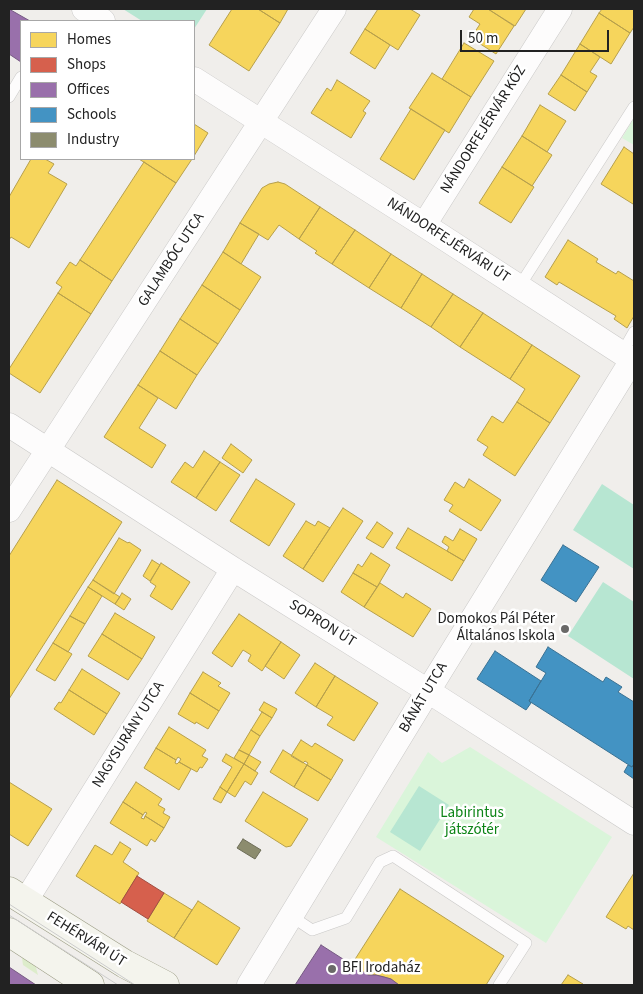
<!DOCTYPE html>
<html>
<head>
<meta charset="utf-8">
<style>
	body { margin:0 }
	#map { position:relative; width:643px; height:994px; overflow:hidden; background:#f0eeeb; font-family:"Source Sans 3",sans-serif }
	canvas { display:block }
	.frame { position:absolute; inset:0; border:10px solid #222; pointer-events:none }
	.legend { position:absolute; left:20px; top:20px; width:175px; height:140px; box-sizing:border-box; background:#fff; border:1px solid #a7a7a7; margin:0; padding:6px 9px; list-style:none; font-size:15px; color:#222 }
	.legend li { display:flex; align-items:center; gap:10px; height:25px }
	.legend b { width:25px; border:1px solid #a7a7a7 }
	.scale { position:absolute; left:460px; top:30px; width:149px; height:22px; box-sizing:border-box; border:2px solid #222; border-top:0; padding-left:6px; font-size:15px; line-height:18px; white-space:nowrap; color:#222; -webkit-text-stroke:4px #fff; paint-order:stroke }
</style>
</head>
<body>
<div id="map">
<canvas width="643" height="994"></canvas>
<div class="frame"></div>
<ul class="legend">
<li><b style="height:14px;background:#f6d55c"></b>Homes</li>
<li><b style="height:14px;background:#d6604d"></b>Shops</li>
<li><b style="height:14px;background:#9970ab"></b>Offices</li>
<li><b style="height:14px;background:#4393c3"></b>Schools</li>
<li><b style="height:14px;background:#8c8c6e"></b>Industry</li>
</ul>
<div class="scale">50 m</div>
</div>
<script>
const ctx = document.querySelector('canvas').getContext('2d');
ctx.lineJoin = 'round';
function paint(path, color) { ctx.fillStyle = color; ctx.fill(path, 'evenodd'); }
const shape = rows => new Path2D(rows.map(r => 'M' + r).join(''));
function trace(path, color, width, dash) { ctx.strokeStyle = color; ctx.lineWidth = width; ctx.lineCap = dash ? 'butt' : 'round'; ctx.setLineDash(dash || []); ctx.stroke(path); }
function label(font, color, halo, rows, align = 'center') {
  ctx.font = font + ' "Source Sans 3",sans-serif'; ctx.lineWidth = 5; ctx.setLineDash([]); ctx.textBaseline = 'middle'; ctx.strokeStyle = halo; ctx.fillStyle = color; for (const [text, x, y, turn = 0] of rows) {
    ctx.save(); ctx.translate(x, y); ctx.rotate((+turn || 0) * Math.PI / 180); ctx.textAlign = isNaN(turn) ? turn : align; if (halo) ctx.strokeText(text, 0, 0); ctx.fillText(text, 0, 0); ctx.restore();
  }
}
paint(shape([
	[21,951,34,960,38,975,23,965]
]), '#ddeccb');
paint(shape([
	[634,118,634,145,622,138],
	[470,747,612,837,546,943,376,837,428,752,442,763]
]), '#daf5da');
paint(shape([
	[123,9,207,9,194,29,194,21,142,21],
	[602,484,634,505,634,569,573,530],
	[603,582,634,602,634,679,568,636],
	[419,786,449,805,420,851,390,832]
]), '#b7e6d2');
const homes = shape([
	[232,9,258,9,280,23,249,71,209,45,232,9],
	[258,9,288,9,280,23,258,9],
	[378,9,410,9,420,15,398,50,365,29,378,9],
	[474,9,488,9,514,26,496,54,471,38,480,24,469,17,474,9],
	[488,9,526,9,515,26,488,9],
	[602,9,634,9,634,27,630,33,599,13,602,9],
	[599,13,630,33,611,64,580,44,599,13],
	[365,29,390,45,375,69,350,53,365,29],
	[464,43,494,61,471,97,442,79,464,43],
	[580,44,600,57,590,72,597,76,587,92,561,75,580,44],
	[432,73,471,97,449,133,409,108,432,73],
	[561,75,587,92,575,111,548,94,561,75],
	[337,80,370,101,363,111,366,113,351,138,311,113,327,88,331,91,337,80],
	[540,105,566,121,547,152,522,136,540,105],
	[411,109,445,130,414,180,380,159,411,109],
	[194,124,208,133,194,156,194,124],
	[522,136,552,155,532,186,502,167,522,136],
	[624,147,634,154,634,201,633,204,601,184,624,147],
	[31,159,45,159,54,164,48,173,67,184,29,248,11,237,9,240,9,197,31,159],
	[139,159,192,159,176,183,139,159],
	[144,162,176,183,112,281,80,260,144,162],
	[502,167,534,187,511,223,479,203,502,167],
	[278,182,285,184,320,207,299,239,279,225,268,240,240,223,262,188,269,184,278,182],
	[320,207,355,230,332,264,315,253,317,251,299,239,320,207],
	[240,223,259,234,241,264,223,252,240,223],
	[355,230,391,254,369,288,332,264,355,230],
	[568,240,598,259,596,262,616,274,618,271,634,281,634,316,627,328,614,319,616,316,559,282,557,285,545,277,568,240],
	[223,252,261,277,240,310,202,285,223,252],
	[391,254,422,274,401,308,369,288,391,254],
	[80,260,112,281,91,314,58,293,62,287,56,283,70,262,76,266,80,260],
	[422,274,453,294,431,327,401,308,422,274],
	[202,285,240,310,218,344,180,319,202,285],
	[58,293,91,314,40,393,9,373,9,369,58,293],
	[453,294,483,313,460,347,431,327,453,294],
	[483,313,532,345,510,379,460,347,483,313],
	[180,319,218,344,197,375,160,351,180,319],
	[532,345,580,376,550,423,517,402,525,389,510,379,532,345],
	[160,351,197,375,176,409,138,385,160,351],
	[138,385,158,398,139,428,166,445,152,468,104,437,138,385],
	[517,402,550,423,515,476,483,455,488,447,477,440,492,416,503,423,517,402],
	[231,444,252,460,243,473,222,458,231,444],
	[204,451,220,462,196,498,171,482,185,462,193,468,204,451],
	[220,462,240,475,216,511,196,498,220,462],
	[256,479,295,504,269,546,230,521,256,479],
	[469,479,501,500,481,531,449,511,453,505,444,500,455,482,464,488,469,479],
	[57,480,122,522,9,699,9,556,57,480],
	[343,508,363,521,323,582,303,569,343,508],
	[306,521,315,526,318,521,330,528,303,569,283,556,306,521],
	[377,522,393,533,383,548,366,538,377,522],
	[408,528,464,561,452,581,396,548,408,528],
	[460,529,477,539,464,561,447,551,449,547,442,542,445,536,453,541,460,529],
	[119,538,128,543,129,542,141,550,114,594,93,580,119,538],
	[371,553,390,565,377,587,353,573,358,564,362,567,371,553],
	[152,560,160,565,150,581,143,576,152,560],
	[161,563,190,582,172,610,150,596,156,586,150,582,161,563],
	[353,573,377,587,364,607,341,592,353,573],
	[93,580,120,597,115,604,88,587,93,580],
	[380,583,403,598,406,593,431,609,413,637,364,607,380,583],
	[88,587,102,596,85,624,70,616,88,587],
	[122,593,131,599,124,610,115,604,122,593],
	[115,613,155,637,142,659,102,634,115,613],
	[239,614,281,642,262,671,248,661,251,655,243,650,232,667,212,653,239,614],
	[70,616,85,624,68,652,53,643,70,616],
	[102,634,142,659,128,680,88,656,102,634],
	[281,642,300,655,284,679,265,666,281,642],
	[53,643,72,654,55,681,36,670,53,643],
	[315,663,335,676,316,707,295,693,315,663],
	[82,669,120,693,107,714,69,690,82,669],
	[203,672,221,683,218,686,230,693,219,711,190,693,203,672],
	[335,676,378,703,354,741,327,725,333,717,316,707,335,676],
	[69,690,107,714,94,735,54,709,59,702,61,703,69,690],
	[190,693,219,711,208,729,196,722,195,724,178,714,190,693],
	[264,702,277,709,272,718,259,710,264,702],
	[262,712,272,718,260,736,251,730,262,712],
	[169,727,206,750,202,756,208,759,202,768,200,767,197,772,179,762,181,759,178,757,176,760,156,748,169,727],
	[251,730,260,736,249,755,239,750,251,730],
	[301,740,312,747,315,743,343,760,331,780,307,765,308,763,305,761,303,763,291,756,301,740],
	[156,748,176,760,175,763,177,764,179,762,191,769,179,790,144,768,156,748],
	[239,750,249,755,244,764,234,758,239,750],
	[283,750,307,765,294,787,270,772,283,750],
	[226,754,244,764,227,792,220,787,232,767,222,761,226,754],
	[249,755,261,762,255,771,244,764,249,755],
	[244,764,258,773,251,785,245,781,235,797,227,792,244,764],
	[307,765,331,780,318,801,294,787,307,765],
	[9,782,52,809,28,846,9,834,9,782],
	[136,782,162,799,158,805,165,809,163,813,170,817,164,828,145,816,147,813,145,812,143,815,123,802,136,782],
	[220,787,227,792,221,803,213,799,220,787],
	[263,792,308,819,291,846,286,847,245,821,263,792],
	[123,802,143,815,141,818,144,819,145,816,164,828,155,842,151,839,147,846,110,823,123,802],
	[120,842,131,849,123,862,139,873,120,904,76,876,95,845,112,855,120,842],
	[634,873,634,930,628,926,626,929,606,917,634,873],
	[400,889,504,956,486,985,399,985,391,979,384,977,376,975,368,975,352,964,400,889],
	[164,893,192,910,174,938,147,921,164,893],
	[198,901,240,928,217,965,174,938,198,901],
	[568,975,583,984,584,985,561,985,568,975]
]);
paint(homes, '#f6d55c');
trace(homes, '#b69f4b', 1);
const shops = shape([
	[137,876,164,893,148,919,121,902,137,876]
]);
paint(shops, '#d6604d');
trace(shops, '#a04d40', 1);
const offices = shape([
	[9,9,30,21,21,21,21,62,9,54,9,9],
	[321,945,368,975,376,975,384,977,391,979,399,985,295,985,321,945],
	[9,967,36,985,9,985,9,967]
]);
paint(offices, '#9970ab');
trace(offices, '#755982', 1);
const schools = shape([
	[563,545,599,567,576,602,541,580,563,545],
	[548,647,603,682,606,677,622,687,618,692,634,702,634,764,632,767,529,701,546,673,536,667,548,647],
	[495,651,541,681,529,701,531,703,526,710,477,679,495,651],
	[634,764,634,779,624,772,628,765,632,767,634,764]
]);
paint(schools, '#4393c3');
trace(schools, '#397193', 1);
const industry = shape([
	[243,839,261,850,255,859,237,848,243,839]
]);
paint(industry, '#8c8c6e');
trace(industry, '#6c6c57', 1);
const lane = shape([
	[9,97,21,77],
	[519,287,634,107],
	[622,353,634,332],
	[291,916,312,930,346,918,380,862,393,856,526,943,499,985]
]);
const street = shape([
	[84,9,103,21],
	[194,79,424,225,634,361],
	[424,225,560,9],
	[9,425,233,569,428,691,634,823],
	[9,510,334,9],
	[25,902,233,569],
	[249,985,428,691,632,360]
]);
const secondary = shape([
	[9,891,125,964,165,985],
	[9,932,90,985]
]);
trace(lane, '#c9c8c7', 12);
trace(street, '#c9c8c7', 25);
trace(secondary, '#999a82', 29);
trace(lane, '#fdfcfc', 11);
trace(street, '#fdfcfc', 24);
trace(secondary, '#f4f4ed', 28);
trace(shape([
	[9,904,135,985],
	[9,915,118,985]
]), '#ccc', 1);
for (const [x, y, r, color] of [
	[565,629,5,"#6a6968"],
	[332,969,5,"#6a6968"]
]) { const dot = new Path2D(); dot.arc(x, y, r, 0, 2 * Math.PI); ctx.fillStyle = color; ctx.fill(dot); trace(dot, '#fff', 2); }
label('15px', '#222', '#fff', [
	["NÁNDORFEJÉRVÁR KÖZ",484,130,-58],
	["NÁNDORFEJÉRVÁRI ÚT",448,241,33],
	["GALAMBÓC UTCA",172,260,-57],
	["SOPRON ÚT",322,624,32],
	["BÁNÁT UTCA",424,698,-59],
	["NAGYSURÁNY UTCA",129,735,-58],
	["FEHÉRVÁRI ÚT",86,940,32]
]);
label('15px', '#222', '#fff', [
	["Domokos Pál Péter",555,620],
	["Általános Iskola",555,637],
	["BFI Irodaház",342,969,"left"]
], 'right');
label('15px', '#0c8416', '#fff', [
	["Labirintus",472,814],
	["játszótér",472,831]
]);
</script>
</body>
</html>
